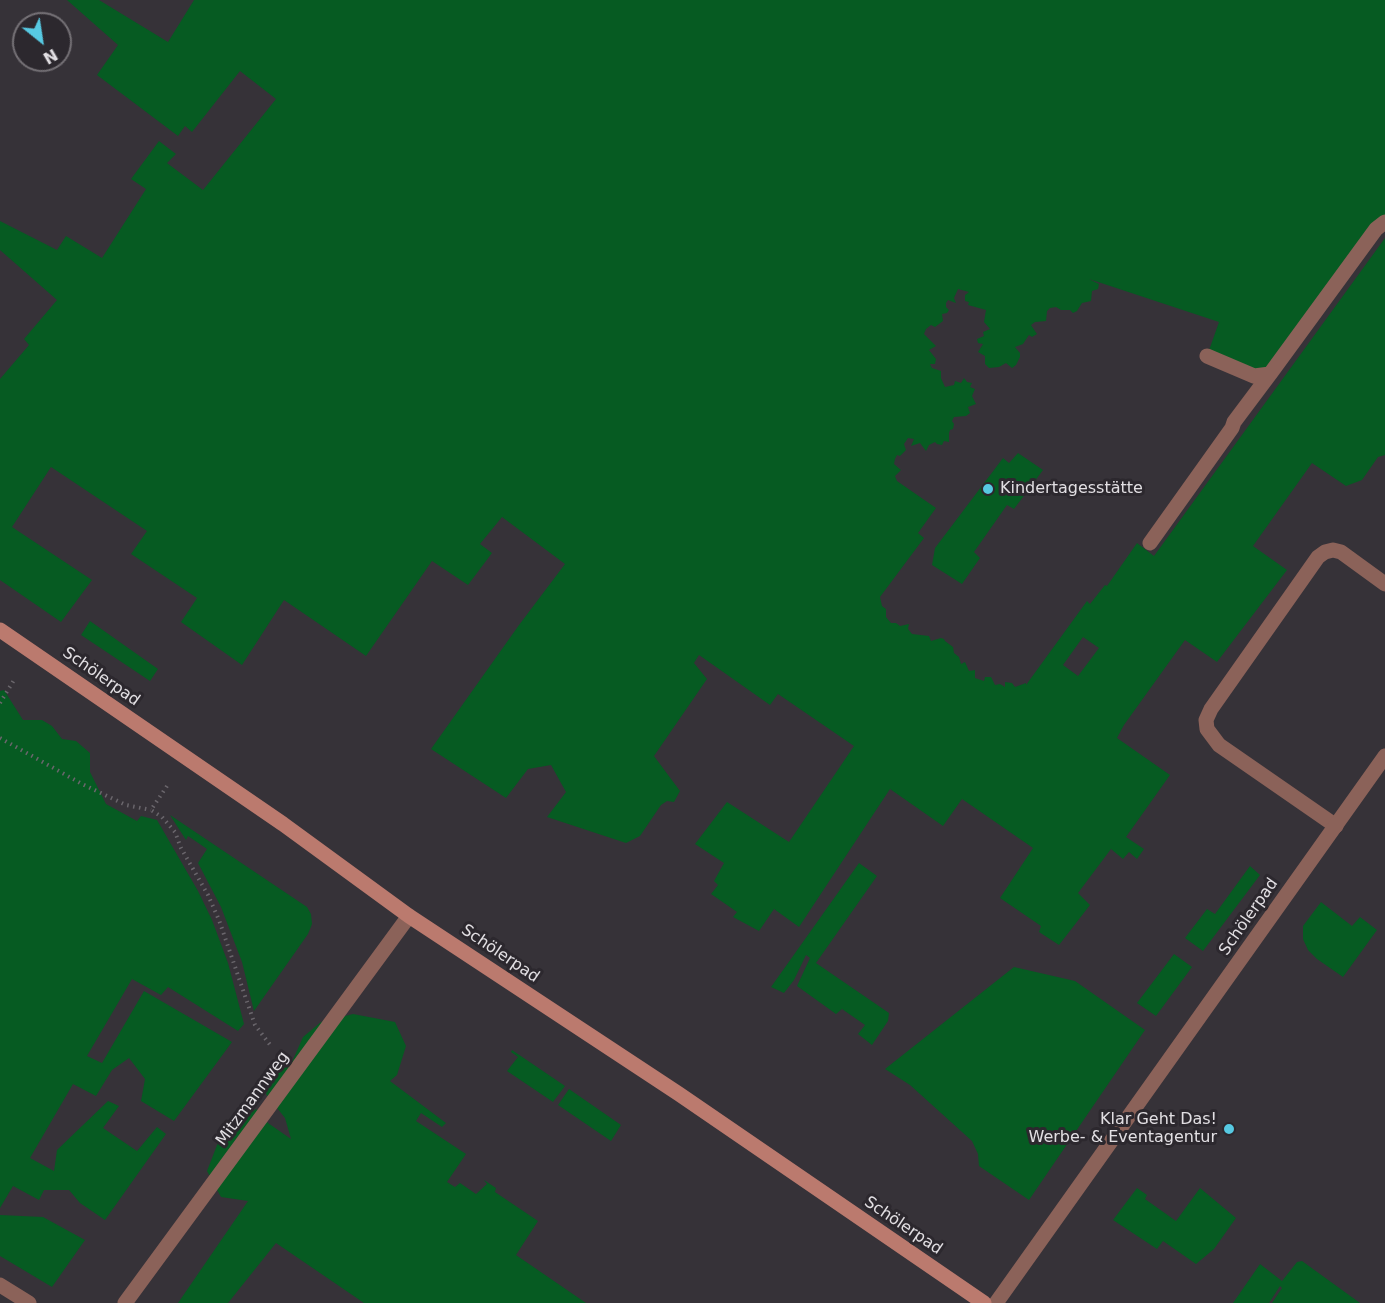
<!DOCTYPE html>
<html>
<head>
<meta charset="utf-8">
<style>
	body { margin:0 }
	#map { position:relative; width:1385px; height:1303px; overflow:hidden; background:#363238; font-family:"DejaVu Sans",sans-serif }
	canvas { display:block }
	.north { position:absolute; left:12px; top:12px; width:60px; height:60px; box-sizing:border-box; background:#2c282e; border:2px solid #757176; border-radius:50%; rotate:150deg; font-size:16px; font-weight:700; line-height:24px; text-align:center; color:#e2dfe3 }
	.north::after { content:''; display:block; margin:auto; width:21px; height:27px; background:#57c9e2; clip-path:polygon(50% 0,100% 100%,50% 72%,0 100%) }
</style>
</head>
<body>
<div id="map">
<canvas width="1385" height="1303"></canvas>
<div class="north">N</div>
</div>
<script>
const ctx = document.querySelector('canvas').getContext('2d');
ctx.lineJoin = 'round';
function paint(path, color) { ctx.fillStyle = color; ctx.fill(path, 'evenodd'); }
const shape = rows => new Path2D(rows.map(r => 'M' + r).join(''));
function trace(path, color, width, dash) { ctx.strokeStyle = color; ctx.lineWidth = width; ctx.lineCap = dash ? 'butt' : 'round'; ctx.setLineDash(dash || []); ctx.stroke(path); }
function label(font, color, halo, rows, align = 'center') {
  ctx.font = font + ' "DejaVu Sans",sans-serif'; ctx.lineWidth = 6; ctx.setLineDash([]); ctx.textBaseline = 'middle'; ctx.strokeStyle = halo; ctx.fillStyle = color; for (const [text, x, y, turn = 0] of rows) {
    ctx.save(); ctx.translate(x, y); ctx.rotate((+turn || 0) * Math.PI / 180); ctx.textAlign = isNaN(turn) ? turn : align; if (halo) ctx.strokeText(text, 0, 0); ctx.fillText(text, 0, 0); ctx.restore();
  }
}
paint(shape([
	[67,0,99,0,168,42,194,0,1385,0,1385,222,1270,374,1207,356,1219,322,1089,279,1099,284,1098,289,1092,291,1091,301,1082,303,1077,311,1073,313,1070,310,1061,310,1056,307,1050,308,1047,311,1046,321,1035,322,1031,325,1037,334,1032,337,1029,335,1023,344,1015,347,1020,353,1020,357,1016,365,1012,368,1006,363,999,367,989,368,985,364,985,356,978,352,983,344,978,343,977,339,984,336,983,332,990,329,984,322,986,310,968,305,969,302,965,301,965,295,969,292,958,289,954,298,956,303,948,300,946,303,946,307,949,310,947,313,942,314,943,321,935,327,931,325,926,329,924,334,936,346,929,350,936,359,935,364,930,364,932,368,941,371,941,378,945,387,954,385,955,381,961,383,964,378,967,382,972,383,970,387,975,389,972,396,976,404,968,407,970,413,966,416,954,417,952,421,954,424,953,429,950,430,949,433,949,442,944,441,942,445,937,444,935,442,929,445,926,451,920,443,911,446,914,439,908,438,904,444,906,450,900,456,897,455,895,459,894,464,901,470,895,476,897,481,936,508,918,533,924,538,880,597,882,606,886,609,886,617,891,623,896,623,900,626,909,624,908,629,912,634,929,636,931,641,941,638,944,639,945,641,953,647,954,653,959,657,961,664,965,662,969,671,975,670,975,678,984,681,985,677,991,677,995,685,1000,684,1005,687,1005,682,1012,683,1015,687,1026,683,1026,685,1087,601,1090,604,1105,585,1107,586,1137,543,1154,556,1385,238,1385,455,1378,457,1362,480,1346,486,1312,463,1253,546,1287,570,1217,662,1185,640,1124,725,1117,738,1170,775,1126,837,1144,849,1137,859,1129,852,1123,859,1111,849,1078,893,1090,905,1059,945,1039,932,1041,926,1000,898,1033,848,962,799,943,826,890,789,799,927,774,909,759,931,733,917,737,912,711,894,718,885,714,881,724,863,695,844,727,802,789,842,854,746,778,694,770,705,699,655,694,663,707,679,654,756,680,791,674,802,667,801,661,805,640,836,626,843,547,817,566,792,551,765,528,769,506,798,431,749,519,625,565,564,502,517,480,544,492,553,468,585,432,561,366,656,284,600,242,665,181,622,197,598,131,554,147,531,51,467,12,527,92,580,61,622,0,580,0,379,29,345,24,339,57,300,0,250,0,221,57,250,66,236,102,258,146,189,131,179,159,141,176,154,167,163,203,190,276,99,240,71,192,132,185,126,178,136,97,75,118,45],
	[1083,637,1099,648,1078,676,1063,665],
	[1018,453,1043,470,1014,509,1007,505,974,552,980,558,962,584,932,565,935,548,1003,458,1009,463],
	[90,621,158,669,150,681,81,635],
	[4,690,23,720,42,720,52,726,62,739,76,741,90,753,90,772,106,804,137,821,141,816,157,820,198,891,212,920,228,963,244,1024,238,1031,168,987,161,995,132,979,87,1056,102,1063,144,991,232,1042,174,1121,141,1101,145,1079,129,1058,112,1070,96,1096,73,1084,30,1158,54,1171,57,1150,108,1101,119,1106,103,1128,137,1151,157,1127,166,1134,105,1220,80,1203,69,1190,44,1190,39,1200,13,1186,0,1208,0,691],
	[170,815,307,907,311,914,312,924,308,934,254,1011,242,962,221,907,198,863,207,849,188,836,186,840],
	[859,863,877,876,816,963,889,1013,888,1021,872,1045,858,1034,865,1025,842,1009,836,1014,797,986,810,958,806,955,794,980,784,993,771,987],
	[1250,866,1260,875,1203,951,1185,938,1207,909,1215,914],
	[1321,902,1352,926,1360,917,1377,930,1343,977,1317,959,1308,950,1303,939,1303,926],
	[1174,954,1192,967,1156,1016,1137,1003],
	[1014,967,1075,981,1145,1030,1029,1200,979,1166,978,1154,972,1141,910,1085,885,1069],
	[353,1014,395,1022,406,1046,397,1075,390,1081,446,1123,442,1127,421,1113,416,1121,466,1154,447,1182,455,1187,460,1183,476,1194,487,1184,484,1180,496,1188,495,1192,538,1221,516,1255,586,1303,364,1303,276,1243,228,1303,178,1303,248,1201,221,1197,207,1171,219,1140,233,1125,256,1109,268,1123,291,1139,285,1118,266,1094,269,1080,292,1062,303,1037,321,1022],
	[512,1050,565,1086,553,1102,507,1071,518,1057,511,1052],
	[569,1089,621,1125,611,1141,558,1105],
	[1137,1188,1147,1195,1145,1199,1176,1221,1200,1188,1236,1218,1214,1249,1196,1264,1163,1241,1157,1249,1113,1220],
	[0,1215,43,1217,85,1240,52,1287,0,1256],
	[1302,1261,1360,1303,1272,1303,1282,1288,1280,1286,1269,1303,1233,1303,1260,1264,1282,1281,1297,1262]
]), '#065b22');
trace(shape([
	[0,703,14,680],
	[0,738,82,784,126,805,151,810],
	[167,786,151,810,162,817,175,832,181,848,208,895,219,920,255,1025,271,1046]
]), '#6a666c', 4, [1.5, 4.5]);
trace(shape([
	[1207,356,1254,376,1270,374,1376,229,1385,222],
	[1150,543,1232,428,1234,422,1270,374],
	[1336,826,1219,745,1207,729,1206,720,1211,709,1318,557,1325,552,1333,550,1341,552,1385,584],
	[0,1285,29,1303]
]), '#8b6259', 15);
trace(shape([
	[125,1303,409,916],
	[996,1303,1385,756]
]), '#8b6259', 15);
trace(shape([
	[0,630,283,824,409,916,679,1094,984,1303]
]), '#bb7a6e', 15);
for (const [x, y, r, color] of [
	[988,489,6,"#57c9e2"],
	[1229,1129,6,"#57c9e2"]
]) { const dot = new Path2D(); dot.arc(x, y, r, 0, 2 * Math.PI); ctx.fillStyle = color; ctx.fill(dot); trace(dot, '#2c282e', 2); }
label('16px', '#e2dfe3', '#2c282e', [
	["Kindertagesstätte",1000,489],
	["Klar Geht Das!",1217,1120,"right"],
	["Werbe- & Eventagentur",1217,1138,"right"]
], 'left');
label('16px', '#e2dfe3', '#2c282e', [
	["Schölerpad",101,677,35],
	["Schölerpad",1249,917,-55],
	["Schölerpad",500,954,34],
	["Mitzmannweg",253,1099,-54],
	["Schölerpad",903,1226,34]
]);
</script>
</body>
</html>
